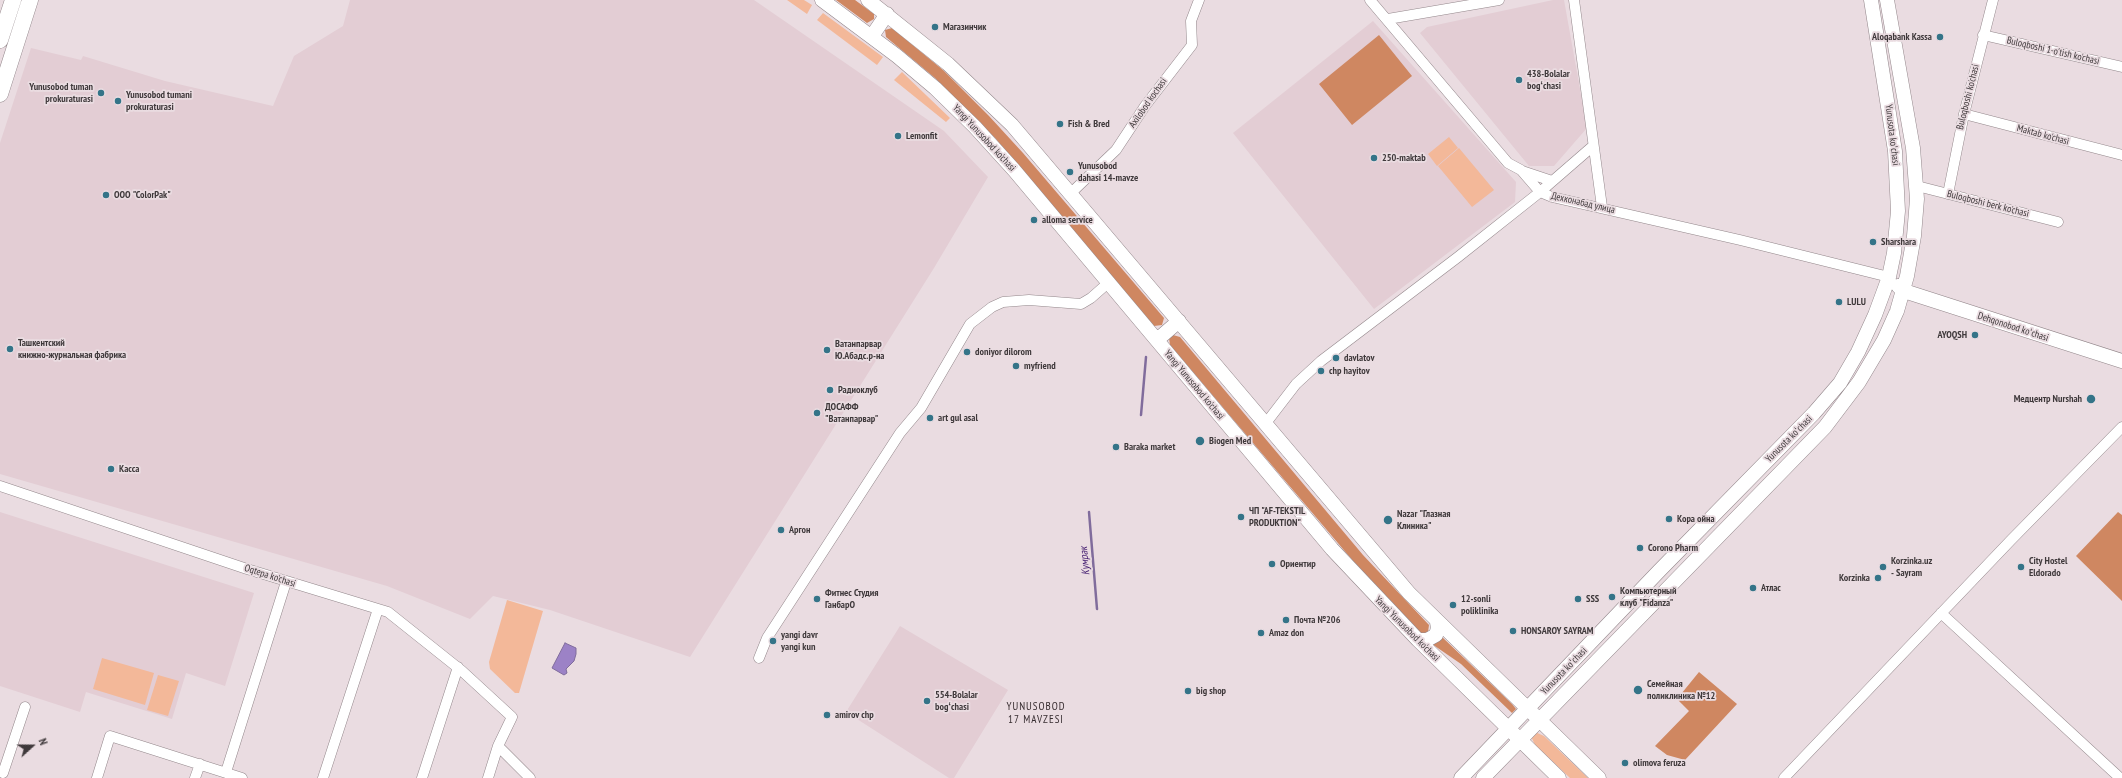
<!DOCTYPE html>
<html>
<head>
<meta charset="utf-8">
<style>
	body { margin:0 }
	#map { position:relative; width:2122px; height:778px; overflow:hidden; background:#eadce1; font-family:"PT Sans Narrow",sans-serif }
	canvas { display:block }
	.north { position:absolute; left:12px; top:726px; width:40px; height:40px; -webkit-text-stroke:3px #eadce1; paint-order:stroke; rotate:69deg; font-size:11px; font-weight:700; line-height:16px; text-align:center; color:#3f393b }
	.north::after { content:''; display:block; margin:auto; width:14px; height:18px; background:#3f393b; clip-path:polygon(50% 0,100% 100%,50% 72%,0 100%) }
</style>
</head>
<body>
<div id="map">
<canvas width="2122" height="778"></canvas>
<div class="north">N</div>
</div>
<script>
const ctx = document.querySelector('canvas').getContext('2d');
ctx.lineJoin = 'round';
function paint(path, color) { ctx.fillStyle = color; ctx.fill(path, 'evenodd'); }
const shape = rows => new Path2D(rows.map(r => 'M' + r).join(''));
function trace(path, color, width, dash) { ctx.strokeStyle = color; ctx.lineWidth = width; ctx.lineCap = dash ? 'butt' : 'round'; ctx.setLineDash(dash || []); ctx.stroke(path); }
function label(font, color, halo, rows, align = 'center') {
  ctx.font = font + ' "PT Sans Narrow",sans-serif'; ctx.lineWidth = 3.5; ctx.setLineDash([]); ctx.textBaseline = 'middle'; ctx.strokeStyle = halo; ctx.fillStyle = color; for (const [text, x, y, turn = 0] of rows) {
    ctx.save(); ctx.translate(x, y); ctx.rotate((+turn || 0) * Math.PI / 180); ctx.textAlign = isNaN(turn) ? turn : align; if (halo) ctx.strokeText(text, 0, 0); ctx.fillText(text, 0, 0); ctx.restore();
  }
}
paint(shape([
	[350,0,754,0,944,131,988,177,934,268,690,657,550,610,493,596,470,619,387,586,0,474,0,143,31,48,81,60,83,56,165,81,273,106,294,56,343,26],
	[1553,0,1564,0,1587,128,1554,166,1529,166,1420,33,1427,27],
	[1373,21,1516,182,1515,202,1374,309,1233,133],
	[0,512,254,593,225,686,186,673,172,719,86,692,80,712,0,686],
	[900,626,1008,690,954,778,949,778,846,712]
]), '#e3cdd4');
paint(shape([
	[787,0,804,0,812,5,807,14],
	[823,13,883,57,877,65,817,20],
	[902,72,950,118,946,122,894,80],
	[1449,137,1458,148,1437,166,1428,154],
	[1459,148,1494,190,1472,207,1438,166],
	[507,600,543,611,519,693,515,693,490,669,489,662],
	[102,658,154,673,145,705,93,689],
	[158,675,179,681,168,716,147,710],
	[1533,731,1544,736,1588,778,1570,778,1535,745,1530,734]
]), '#f3b899');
paint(shape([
	[836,0,855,0,874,14,874,19,867,23],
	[892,28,943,70,989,116,1023,153,1164,318,1162,325,1154,326,995,138,935,78,886,37,885,30],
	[1379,35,1412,76,1352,125,1319,84],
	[1173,335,1180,337,1363,555,1429,625,1428,632,1422,634,1354,562,1170,345,1169,338],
	[2118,512,2122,515,2122,601,2076,556],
	[1441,636,1512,704,1516,709,1512,713,1461,664,1432,644],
	[1699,672,1737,704,1685,760,1667,755,1655,746,1689,711,1677,699]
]), '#cf8761');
const water = shape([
	[565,643,576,648,576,654,574,661,566,669,567,673,564,675,552,668,565,643]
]);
paint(water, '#9c82c6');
trace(water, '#806c9c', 1);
trace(shape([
	[1141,415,1146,357],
	[1089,512,1097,609]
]), '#806c9c', 2.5);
const street = shape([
	[1370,0,1508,163,1521,170,1540,192,1552,197,1740,240,1889,277],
	[1574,0,1602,207],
	[1388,19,1499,0],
	[1983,35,2122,67],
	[1964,114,2122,155],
	[1522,171,1552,181],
	[1917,186,2058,222],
	[1071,193,1116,150,1145,106,1192,45,1191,21,1199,0],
	[1948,194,1964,114,1993,0],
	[1266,423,1296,384,1321,361,1458,257,1540,192,1593,146],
	[0,486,247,569,388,612,462,671,512,717,498,746,530,778],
	[1941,613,2120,778],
	[759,658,767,638,900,433,921,408,970,324,992,307,1003,302,1029,300,1081,304,1091,298,1108,283],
	[226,772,286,582],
	[3,773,25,707],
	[97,778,110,736,242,778],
	[195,778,200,764],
	[323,778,378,609],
	[422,778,458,667],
	[488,778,498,746],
	[1784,778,2011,540,2122,427]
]);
const secondary = shape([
	[822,0,897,56,935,88,975,127,1014,170,1332,549,1418,640,1559,778],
	[868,0,948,64,1012,125,1409,593,1599,778],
	[872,36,887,14],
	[1898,286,1904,291,2122,361],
	[1157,340,1179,321],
	[1418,640,1427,640,1436,635,1438,628,1437,622],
	[1461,778,1659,571,1814,413,1840,383,1858,352,1875,315,1889,277,1894,253,1898,211,1895,151,1871,0],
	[1483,778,1825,427,1859,382,1884,340,1897,311,1907,276,1914,236,1917,199,1913,148,1887,0]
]);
const primary = shape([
	[0,40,13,0],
	[0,94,30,0]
]);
trace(street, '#93878b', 11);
trace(secondary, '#93878b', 15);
trace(primary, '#93878b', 17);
trace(street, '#fff', 10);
trace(secondary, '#fff', 14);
trace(primary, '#fff', 16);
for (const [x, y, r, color] of [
	[935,27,4,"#347488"],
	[1940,37,4,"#347488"],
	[1519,80,4,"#347488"],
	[101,93,4,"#347488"],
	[118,101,4,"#347488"],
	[1060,124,4,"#347488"],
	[898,136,4,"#347488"],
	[1374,158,4,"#347488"],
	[1070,172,4,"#347488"],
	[106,195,4,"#347488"],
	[1034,220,4,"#347488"],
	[1873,242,4,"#347488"],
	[1839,302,4,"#347488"],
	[1975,335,4,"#347488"],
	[10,349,4,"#347488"],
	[827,350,4,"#347488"],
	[967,352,4,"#347488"],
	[1336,358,4,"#347488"],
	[1016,366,4,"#347488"],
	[1321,371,4,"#347488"],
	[830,390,4,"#347488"],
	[2091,399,5,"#347488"],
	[817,413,4,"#347488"],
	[930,418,4,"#347488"],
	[1200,441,5,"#347488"],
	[1116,447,4,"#347488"],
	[111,469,4,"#347488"],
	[1241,517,4,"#347488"],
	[1669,519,4,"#347488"],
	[1388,520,5,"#347488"],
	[781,530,4,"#347488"],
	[1640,548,4,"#347488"],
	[1272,564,4,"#347488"],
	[1883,567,4,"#347488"],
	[2021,567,4,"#347488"],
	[1878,578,4,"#347488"],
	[1753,588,4,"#347488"],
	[1612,597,4,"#347488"],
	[817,599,4,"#347488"],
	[1578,599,4,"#347488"],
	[1453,605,4,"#347488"],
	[1286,620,4,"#347488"],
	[1513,631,4,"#347488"],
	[1261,633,4,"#347488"],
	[773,641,4,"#347488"],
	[1638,690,5,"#347488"],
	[1188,691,4,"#347488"],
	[927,701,4,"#347488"],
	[827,715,4,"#347488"],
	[1625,763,4,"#347488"]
]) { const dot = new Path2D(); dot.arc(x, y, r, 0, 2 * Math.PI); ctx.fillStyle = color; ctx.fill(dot); trace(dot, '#eadce1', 1.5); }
label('bold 10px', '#3f393b', '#eadce1', [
	["Магазинчик",943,27],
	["Aloqabank Kassa",1932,37,"right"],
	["438-Bolalar",1527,74],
	["bogʻchasi",1527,86],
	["Yunusobod tuman",93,87,"right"],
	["prokuraturasi",93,99,"right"],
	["Yunusobod tumani",126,95],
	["prokuraturasi",126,107],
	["Fish & Bred",1068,124],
	["Lemonfit",906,136],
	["250-maktab",1382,158],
	["Yunusobod",1078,166],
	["dahasi 14-mavze",1078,178],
	["OOO \"ColorPak\"",114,195],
	["alloma service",1042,220],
	["Sharshara",1881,242],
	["LULU",1847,302],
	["AYOQSH",1967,335,"right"],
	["Ташкентский",18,343],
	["книжно-журнальная фабрика",18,355],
	["Ватанпарвар",835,344],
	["Ю.Абадс.р-на",835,356],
	["doniyor dilorom",975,352],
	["davlatov",1344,358],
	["myfriend",1024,366],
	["chp hayitov",1329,371],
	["Радиоклуб",838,390],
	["Медцентр Nurshah",2082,399,"right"],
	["ДОСАФФ",825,407],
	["\"Ватанпарвар\"",825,419],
	["art gul asal",938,418],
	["Biogen Med",1209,441],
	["Baraka market",1124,447],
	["Касса",119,469],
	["ЧП \"AF-TEKSTIL",1249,511],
	["PRODUKTION\"",1249,523],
	["Nazar \"Глазная",1397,514],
	["Клиника\"",1397,526],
	["Кора ойна",1677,519],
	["Аргон",789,530],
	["Corono Pharm",1648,548],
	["Korzinka.uz",1891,561],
	["- Sayram",1891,573],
	["City Hostel",2029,561],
	["Eldorado",2029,573],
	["Ориентир",1280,564],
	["Korzinka",1870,578,"right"],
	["Атлас",1761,588],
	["Компьютерный",1620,591],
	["клуб \"Fidanza\"",1620,603],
	["Фитнес Студия",825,593],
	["ГанбарО",825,605],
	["12-sonli",1461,599],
	["poliklinika",1461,611],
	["SSS",1586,599],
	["Почта №206",1294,620],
	["HONSAROY SAYRAM",1521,631],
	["Amaz don",1269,633],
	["yangi davr",781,635],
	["yangi kun",781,647],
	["Семейная",1647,684],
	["поликлиника №12",1647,696],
	["big shop",1196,691],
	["554-Bolalar",935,695],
	["bogʻchasi",935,707],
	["amirov chp",835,715],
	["olimova feruza",1633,763]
], 'left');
label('10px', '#3f393b', '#eadce1', [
	["Buloqboshi 1-o'tish ko'chasi",2053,51,13],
	["Buloqboshi ko'chasi",1968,97,-76],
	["Axilobod kochasi",1148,103,-55],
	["Yunusota koʻchasi",1892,135,83],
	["Maktab ko'chasi",2043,135,15],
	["Yangi Yunusobod ko'chasi",984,138,47],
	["Дехконабад улица",1583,203,13],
	["Buloqboshi berk ko'chasi",1988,204,14],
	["Dehqonobod koʻchasi",2013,327,18],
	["Yangi Yunusobod ko'chasi",1194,385,50],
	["Yunusota koʻchasi",1789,439,-45],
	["Oqtepa ko'chasi",270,576,18],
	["Yangi Yunusobod ko'chasi",1407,629,45],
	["Yunusota koʻchasi",1564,671,-46]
]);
label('italic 11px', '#482273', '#eadce1', [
	["Кумрак",1085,561,-95]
]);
ctx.letterSpacing = '1px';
label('11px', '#372d30', '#eadce1', [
	["YUNUSOBOD",1036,707],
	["17 MAVZESI",1036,720]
]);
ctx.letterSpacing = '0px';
</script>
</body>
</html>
